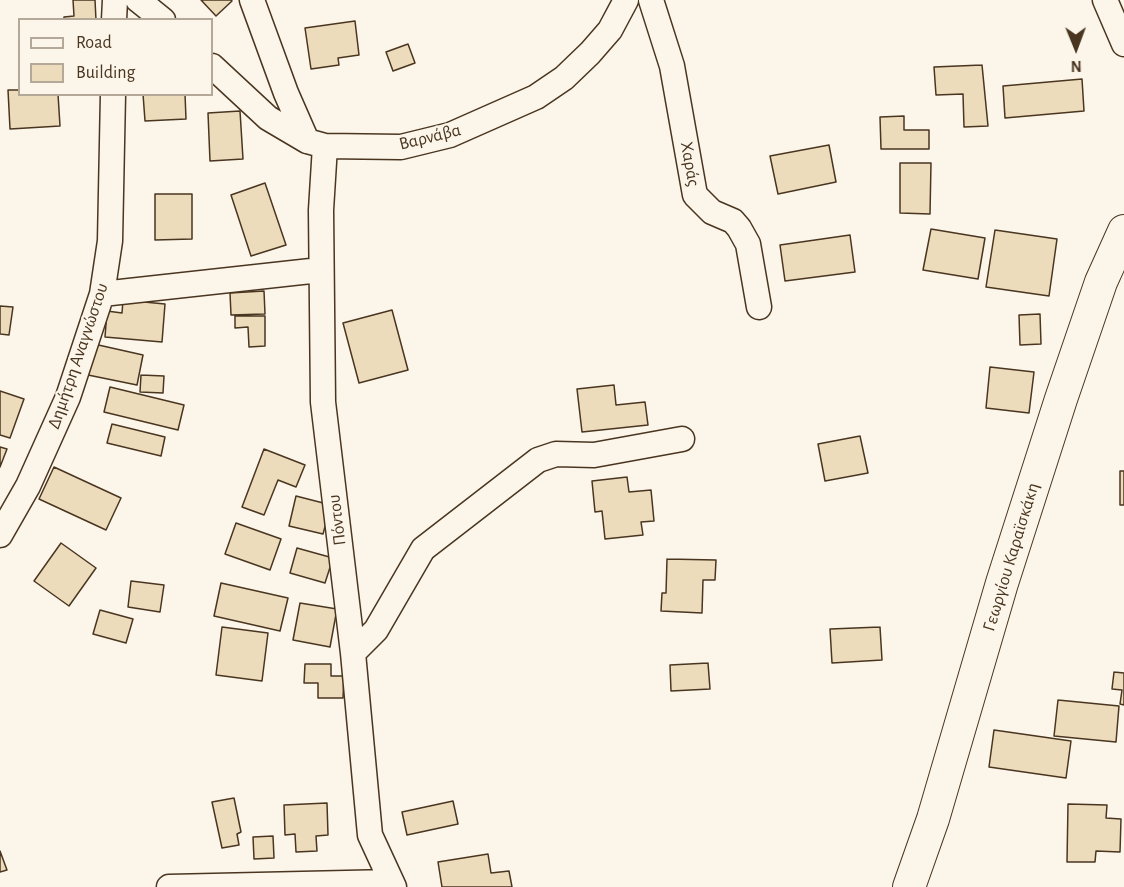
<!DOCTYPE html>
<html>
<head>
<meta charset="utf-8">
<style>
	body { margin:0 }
	#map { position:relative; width:1124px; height:887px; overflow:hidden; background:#fbf6e9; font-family:"Alegreya Sans",sans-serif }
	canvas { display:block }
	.legend { position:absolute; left:18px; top:18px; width:195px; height:78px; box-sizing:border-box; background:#fbf6e9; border:2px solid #b4a999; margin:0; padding:8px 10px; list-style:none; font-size:18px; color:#4a3520 }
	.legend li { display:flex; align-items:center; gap:12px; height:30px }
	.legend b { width:30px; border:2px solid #b4a999 }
	.north { position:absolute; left:1046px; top:18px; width:60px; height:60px; -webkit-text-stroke:4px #fbf6e9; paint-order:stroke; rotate:179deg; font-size:16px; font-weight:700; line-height:24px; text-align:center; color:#4a3520 }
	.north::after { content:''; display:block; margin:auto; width:21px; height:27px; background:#4a3520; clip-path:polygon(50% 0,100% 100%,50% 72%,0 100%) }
</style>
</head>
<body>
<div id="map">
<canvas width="1124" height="887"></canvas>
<ul class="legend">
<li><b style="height:8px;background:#fbf6e9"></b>Road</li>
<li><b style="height:16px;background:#ecdcbc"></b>Building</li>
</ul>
<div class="north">N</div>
</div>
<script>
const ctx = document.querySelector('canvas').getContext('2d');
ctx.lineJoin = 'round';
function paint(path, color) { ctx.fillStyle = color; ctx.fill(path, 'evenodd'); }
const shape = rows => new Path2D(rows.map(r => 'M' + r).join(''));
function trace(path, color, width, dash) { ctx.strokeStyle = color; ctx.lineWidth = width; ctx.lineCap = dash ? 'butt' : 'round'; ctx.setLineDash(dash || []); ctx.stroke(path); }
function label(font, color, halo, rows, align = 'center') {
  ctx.font = font + ' "Alegreya Sans",sans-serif'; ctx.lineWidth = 4.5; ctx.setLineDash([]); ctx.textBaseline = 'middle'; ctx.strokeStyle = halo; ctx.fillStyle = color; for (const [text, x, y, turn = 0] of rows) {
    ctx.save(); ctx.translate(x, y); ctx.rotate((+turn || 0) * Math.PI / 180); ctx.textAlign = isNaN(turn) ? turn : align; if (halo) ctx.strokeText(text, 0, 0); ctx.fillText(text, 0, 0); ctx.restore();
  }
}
const building = shape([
	[73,0,95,0,96,20,64,20,64,17,74,16,73,0],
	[201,0,231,0,232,1,216,16,201,0],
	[355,21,359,55,338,58,339,65,311,69,305,28,355,21],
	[408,44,415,63,393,71,386,52,408,44],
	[982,65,988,126,964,127,963,94,936,95,934,67,982,65],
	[1082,79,1084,111,1005,118,1003,86,1082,79],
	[8,90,20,90,20,94,58,94,60,126,10,129,8,90],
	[143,94,185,94,186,119,145,121,143,94],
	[240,111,243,159,210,161,208,113,240,111],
	[904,116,904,130,929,130,929,149,881,149,880,117,904,116],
	[829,145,836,182,778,194,770,156,829,145],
	[900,163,931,163,930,214,900,213,900,163],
	[265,183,286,245,251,256,231,195,265,183],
	[155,194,192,194,192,239,155,240,155,194],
	[931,229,985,238,978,279,923,270,931,229],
	[995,230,1057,239,1049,296,986,287,995,230],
	[850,235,855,272,785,281,780,245,850,235],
	[264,291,265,314,231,315,230,293,264,291],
	[123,300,165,304,162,342,105,337,107,311,122,313,123,300],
	[0,306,13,307,9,335,0,334,0,306],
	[392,310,408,370,359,383,343,323,392,310],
	[1040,314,1041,344,1020,345,1019,315,1040,314],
	[235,316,265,316,265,346,249,347,248,327,235,328,235,316],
	[94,344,143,355,137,385,88,375,94,344],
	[990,367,1034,372,1029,413,986,408,990,367],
	[141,375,164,376,163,393,140,392,141,375],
	[614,385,616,405,645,402,648,425,582,432,577,389,614,385],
	[110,387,184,405,178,430,104,412,110,387],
	[0,391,24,399,10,438,0,435,0,391],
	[112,424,165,437,161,456,107,443,112,424],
	[860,436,868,473,825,481,818,444,860,436],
	[0,447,7,449,0,467,0,447],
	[264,449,305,465,296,487,278,480,264,515,242,507,264,449],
	[54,467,121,498,106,530,39,499,54,467],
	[1120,471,1124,471,1124,505,1120,505,1120,471],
	[627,477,629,492,651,490,654,521,641,522,643,535,605,539,602,511,595,512,592,481,627,477],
	[296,496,331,505,323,534,289,526,296,496],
	[236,523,281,539,270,570,225,554,236,523],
	[61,543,96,568,69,606,34,581,61,543],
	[297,548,333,558,325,583,290,573,297,548],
	[667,559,716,560,715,580,703,580,702,613,661,611,662,593,666,593,667,559],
	[131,581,164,585,160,612,128,607,131,581],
	[221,583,288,598,280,631,214,616,221,583],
	[300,603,337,609,330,647,293,640,300,603],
	[100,610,133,619,126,643,93,634,100,610],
	[222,627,268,633,262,681,216,675,222,627],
	[880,627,882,660,832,663,830,629,880,627],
	[708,663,710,689,671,691,670,665,708,663],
	[305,664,331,664,331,676,344,676,343,698,318,698,318,683,304,683,305,664],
	[1114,672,1124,673,1124,705,1120,704,1122,690,1112,689,1114,672],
	[1058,700,1119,706,1116,742,1054,736,1058,700],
	[994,730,1071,741,1066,778,989,767,994,730],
	[234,798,241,832,237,834,239,845,222,848,212,802,234,798],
	[453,801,458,824,407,835,402,812,453,801],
	[327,803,328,835,316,836,317,851,296,852,295,834,285,835,284,805,327,803],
	[1068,804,1107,805,1106,818,1121,819,1120,852,1096,851,1095,862,1067,862,1068,804],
	[273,836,274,858,254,859,253,837,273,836],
	[0,851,7,870,0,872,0,851],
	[488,854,491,873,509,871,512,887,442,887,438,862,488,854]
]);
paint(building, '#ecdcbc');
trace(building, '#4a3520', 1.5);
const minor = shape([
	[138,0,163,20],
	[252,0,286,93,307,141],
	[651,0,672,66,695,195,712,212,733,221,739,228,748,244,759,307],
	[1105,0,1124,44],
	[114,20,115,0],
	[212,66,268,118,307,141,325,146,401,147,450,135,536,97,564,78,590,53,610,30,626,0],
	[325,146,321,210,323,402,353,653,370,835,394,887],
	[102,294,320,270],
	[0,535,28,486,68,397,102,294,110,241,113,94],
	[353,653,376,630,423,549,538,460,556,454,594,455,682,439],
	[169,887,391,882]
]);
const major = shape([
	[909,887,933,819,1002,583,1061,399,1101,282,1124,231]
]);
trace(minor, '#4a3520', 27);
trace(major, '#4a3520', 34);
trace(minor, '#fbf6e9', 24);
trace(major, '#fbf6e9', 32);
label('18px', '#4a3520', '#fbf6e9', [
	["Βαρνάβα",430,137,-14],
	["Χαράς",690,164,80],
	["Δημήτρη Αναγνώστου",78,356,-71],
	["Πόντου",337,520,-97],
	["Γεωργίου Καραϊσκάκη",1011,557,-73]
]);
</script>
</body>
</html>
